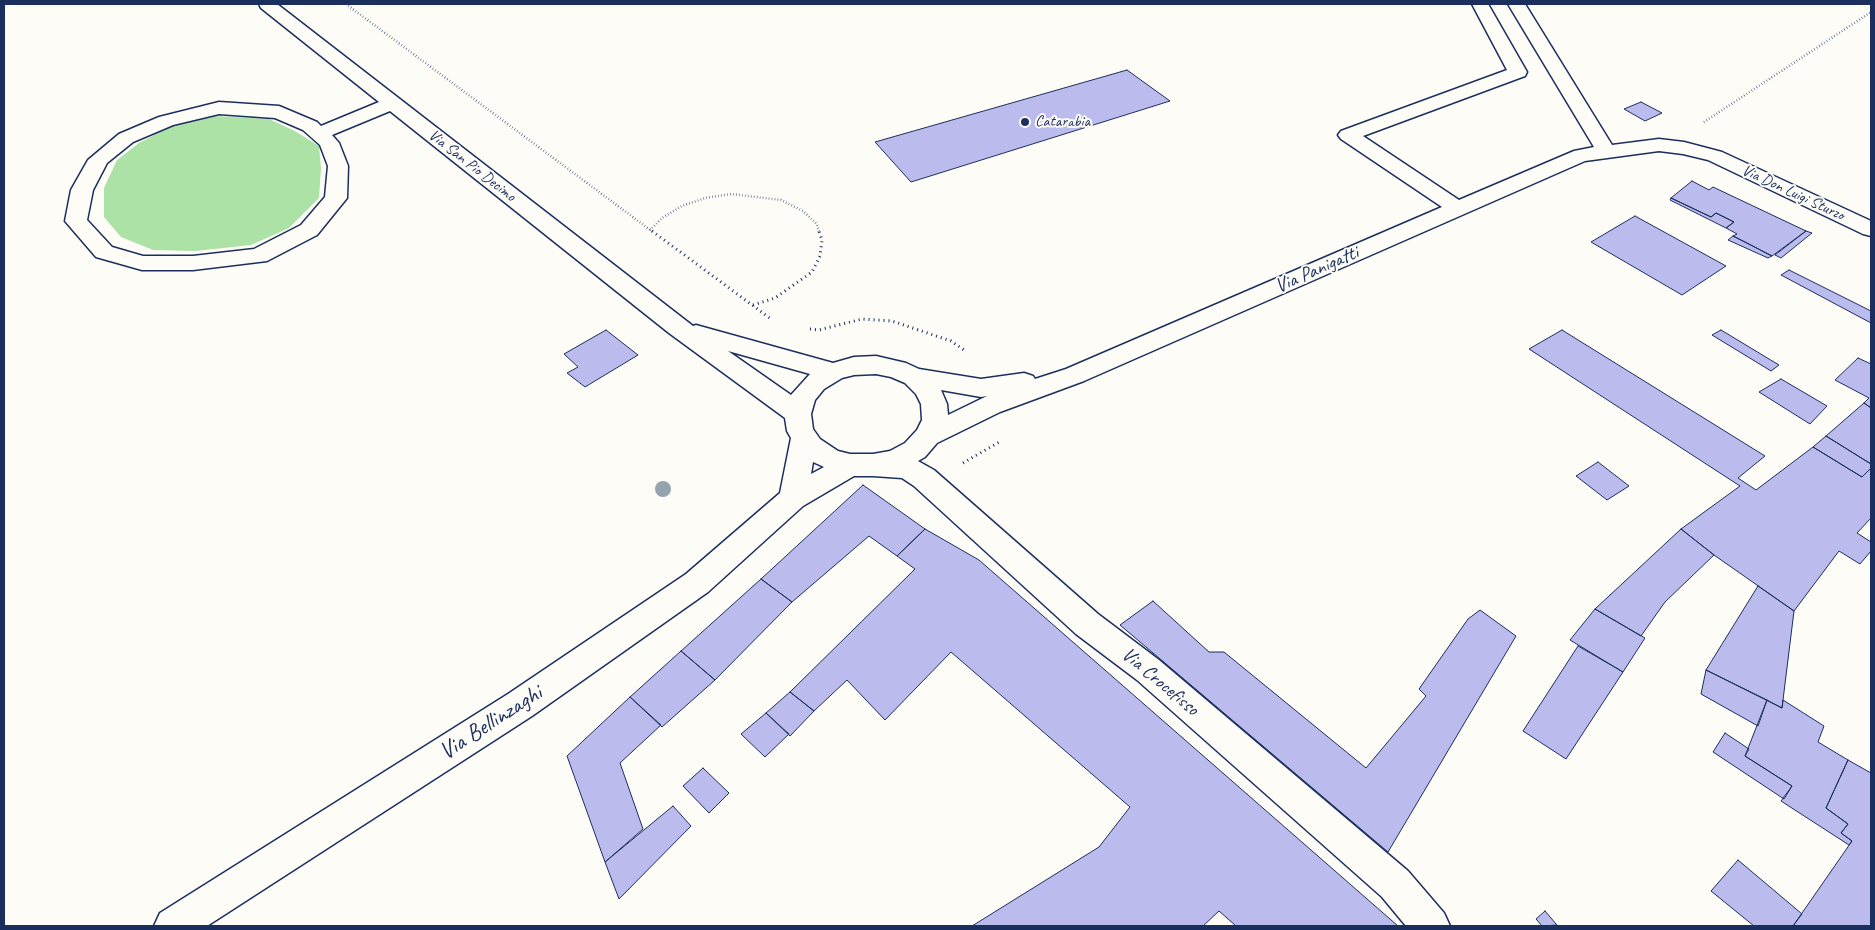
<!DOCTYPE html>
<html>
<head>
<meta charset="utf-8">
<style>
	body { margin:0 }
	#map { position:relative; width:1875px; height:930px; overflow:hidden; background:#fdfcf7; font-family:Caveat,sans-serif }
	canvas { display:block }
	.frame { position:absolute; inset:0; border:5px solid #1b2f5e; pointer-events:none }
</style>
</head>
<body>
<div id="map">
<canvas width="1875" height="930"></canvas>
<div class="frame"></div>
</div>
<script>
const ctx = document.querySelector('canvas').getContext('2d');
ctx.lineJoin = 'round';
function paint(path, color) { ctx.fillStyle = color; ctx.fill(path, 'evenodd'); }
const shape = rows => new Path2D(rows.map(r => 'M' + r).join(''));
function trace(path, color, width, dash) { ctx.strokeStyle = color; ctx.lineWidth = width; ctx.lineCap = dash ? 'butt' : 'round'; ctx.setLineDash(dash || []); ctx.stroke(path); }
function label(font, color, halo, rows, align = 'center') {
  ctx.font = font + ' Caveat,sans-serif'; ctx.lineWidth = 4; ctx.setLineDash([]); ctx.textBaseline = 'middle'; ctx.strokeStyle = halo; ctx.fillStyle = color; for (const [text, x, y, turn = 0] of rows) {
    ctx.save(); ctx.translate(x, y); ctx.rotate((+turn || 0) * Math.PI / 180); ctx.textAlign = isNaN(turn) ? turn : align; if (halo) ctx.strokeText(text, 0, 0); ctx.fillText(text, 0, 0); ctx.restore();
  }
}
paint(shape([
	[215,116,269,119,295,131,319,146,321,168,319,198,289,228,251,245,195,251,153,250,121,237,104,217,104,188,117,160,139,143,171,126]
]), '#ace2a5');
const building = shape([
	[1127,70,1170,101,911,182,875,142,1127,70],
	[1641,102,1662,113,1645,121,1624,109,1641,102],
	[1692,181,1709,190,1713,187,1806,231,1772,256,1733,236,1737,234,1726,228,1734,222,1716,213,1711,217,1671,198,1692,181],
	[1671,198,1711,217,1716,213,1734,222,1726,228,1670,200,1671,198],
	[1635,216,1726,266,1682,295,1591,242,1635,216],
	[1806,231,1812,233,1781,258,1775,255,1806,231],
	[1733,236,1747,243,1772,256,1768,258,1728,240,1733,236],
	[1789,270,1871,311,1871,323,1781,275,1789,270],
	[606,330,638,355,585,387,567,373,578,367,564,354,606,330],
	[1562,330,1765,456,1738,478,1756,490,1813,447,1862,477,1871,468,1871,518,1857,533,1871,542,1871,551,1860,564,1839,551,1794,611,1714,555,1681,529,1740,486,1529,349,1562,330],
	[1721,330,1779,365,1771,371,1712,335,1721,330],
	[1858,358,1871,364,1871,408,1864,403,1869,398,1835,380,1858,358],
	[1781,379,1827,406,1810,424,1759,392,1781,379],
	[1864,403,1871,408,1871,464,1826,436,1864,403],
	[1826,436,1871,464,1871,468,1862,477,1813,447,1826,436],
	[1598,462,1629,486,1607,500,1576,476,1598,462],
	[863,485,925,529,897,556,869,536,792,602,761,579,863,485],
	[925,529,979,560,1398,926,1236,926,1219,911,1203,926,972,926,1099,847,1130,807,951,652,885,720,847,680,814,711,790,692,915,569,897,556,925,529],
	[1681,529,1714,555,1665,602,1641,636,1595,609,1681,529],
	[761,579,792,602,715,680,681,651,761,579],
	[1758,586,1794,611,1782,708,1706,670,1758,586],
	[1153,601,1209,652,1224,652,1366,768,1426,696,1419,689,1468,619,1480,610,1516,636,1388,852,1120,625,1153,601],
	[1595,609,1645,638,1623,672,1570,640,1595,609],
	[1578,646,1623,672,1566,759,1523,731,1578,646],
	[681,651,715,680,662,727,630,697,681,651],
	[1706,670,1767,700,1758,726,1701,694,1706,670],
	[790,692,814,711,790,736,766,713,790,692],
	[630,697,661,725,620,763,643,829,605,862,567,756,630,697],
	[1767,700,1782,708,1783,700,1824,726,1818,742,1848,760,1826,808,1848,824,1841,833,1852,841,1849,845,1781,801,1792,786,1745,756,1767,700],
	[766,713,789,734,765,757,741,734,766,713],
	[1725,733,1749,749,1745,756,1792,786,1784,799,1713,752,1725,733],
	[1848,760,1871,773,1871,926,1793,926,1852,841,1841,833,1848,824,1826,808,1848,760],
	[703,768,729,793,709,813,683,786,703,768],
	[673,806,691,826,619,899,605,862,673,806],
	[1738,860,1802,914,1793,926,1754,926,1711,891,1738,860],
	[1545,911,1557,925,1542,926,1536,919,1545,911]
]);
paint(building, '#bbbbed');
trace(building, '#1b2f5e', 1);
const minor = shape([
	[259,4,277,4,693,326,696,325,833,363,854,357,876,356,906,363,919,369,981,379,1024,373,1033,376,1035,379,1066,369,1442,207,1341,139,1338,135,1341,131,1507,70,1472,4,1488,4,1527,72,1525,76,1363,136,1459,200,1574,151,1594,147,1508,4,1525,4,1612,145,1659,139,1684,142,1722,152,1871,221,1871,236,1863,234,1708,160,1683,154,1659,151,1585,161,1084,381,1000,412,937,443,925,457,918,461,934,470,1098,614,1159,660,1408,871,1444,913,1450,926,1406,926,1382,897,1137,680,1076,634,914,486,902,478,873,476,854,476,803,506,708,592,532,716,207,926,154,926,160,913,508,694,686,574,780,493,791,438,787,431,785,418,669,333,390,111,332,135,339,143,348,166,347,198,317,235,267,261,193,270,142,270,96,257,65,221,71,190,88,160,119,134,159,117,219,102,279,106,317,122,321,126,379,102,261,8,259,4],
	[219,114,275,118,303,130,320,145,328,166,325,197,301,225,254,249,193,256,143,256,112,247,87,220,93,190,107,163,133,142,173,125,219,114],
	[728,351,810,374,791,395,728,351],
	[876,374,891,377,905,383,916,394,921,404,922,420,917,430,905,443,890,451,873,454,850,454,838,451,820,439,813,429,811,414,815,400,824,389,842,378,854,375,876,374],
	[941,390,981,397,987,396,948,415,947,404,941,390],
	[813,462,824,467,811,474,813,462]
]);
trace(minor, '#1b2f5e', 3);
trace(shape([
	[346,4,653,232],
	[1704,122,1871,12],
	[650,230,662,218,682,206,705,198,731,194,781,200,803,211,817,224,819,232]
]), '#1b2f5e', 2.5, [0.5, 2.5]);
trace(shape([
	[652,231,771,319],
	[753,305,775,298,812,272,820,256,822,240,819,231],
	[810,329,819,330,862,319,892,321,951,341,964,350],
	[963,463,1001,441]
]), '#1b2f5e', 3, [1, 4]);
paint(minor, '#fdfcf7');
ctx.fillStyle = '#94a4ad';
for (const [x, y] of [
	[663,489]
]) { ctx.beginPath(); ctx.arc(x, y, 8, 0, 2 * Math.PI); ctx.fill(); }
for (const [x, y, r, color] of [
	[1025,122,5,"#1b2f5e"]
]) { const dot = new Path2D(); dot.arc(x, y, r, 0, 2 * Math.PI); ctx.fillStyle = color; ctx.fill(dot); trace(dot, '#fdfcf7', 2); }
label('16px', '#1b2f5e', '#fdfcf7', [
	["Catarabia",1035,122]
], 'left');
label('16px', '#1b2f5e', '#fdfcf7', [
	["Via San Pio Decimo",472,166,38],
	["Via Don Luigi Sturzo",1793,193,25]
]);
label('20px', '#1b2f5e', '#fdfcf7', [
	["Via Panigatti",1317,270,-24],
	["Via Crocefisso",1160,682,40]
]);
label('24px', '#1b2f5e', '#fdfcf7', [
	["Via Bellinzaghi",491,723,-33]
]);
</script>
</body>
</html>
